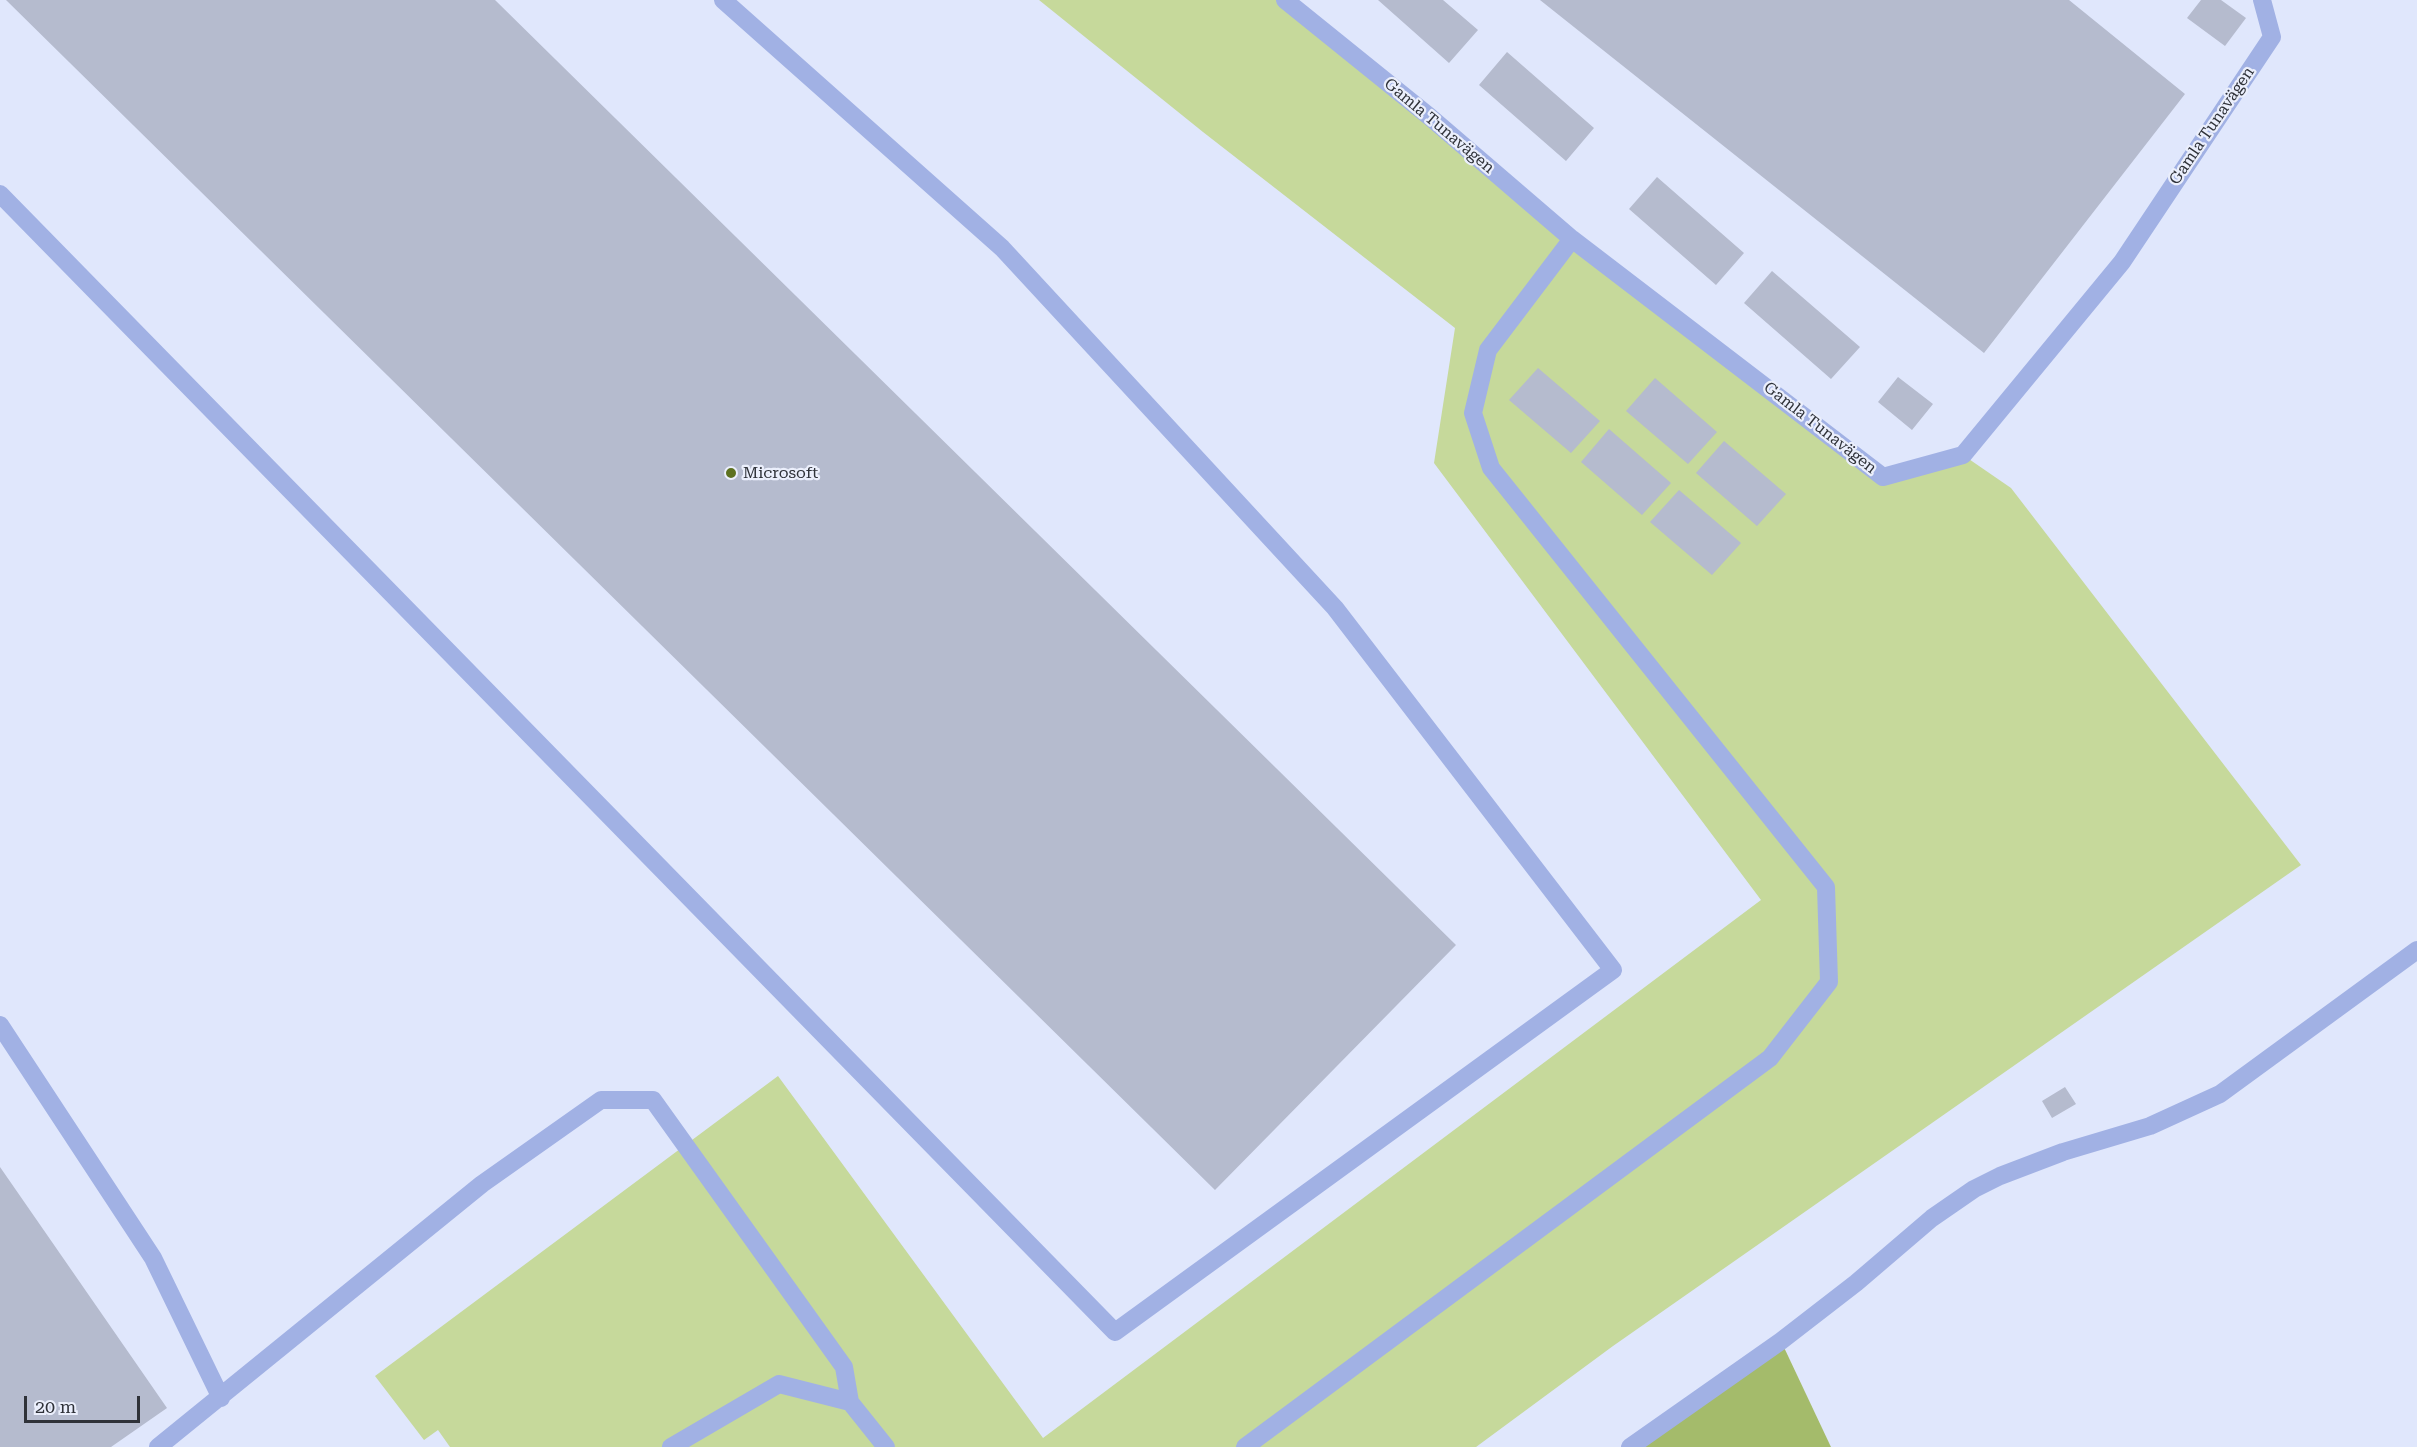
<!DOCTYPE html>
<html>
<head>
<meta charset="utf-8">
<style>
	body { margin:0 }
	#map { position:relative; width:2417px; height:1447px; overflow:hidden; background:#ebeffc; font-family:"Roboto Serif",serif }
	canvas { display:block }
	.scale { position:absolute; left:24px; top:1396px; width:116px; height:27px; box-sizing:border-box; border:3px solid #2f3239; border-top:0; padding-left:8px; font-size:18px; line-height:21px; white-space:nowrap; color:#2f3239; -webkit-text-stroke:4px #ebeffc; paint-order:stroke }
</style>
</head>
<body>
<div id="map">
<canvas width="2417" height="1447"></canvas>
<div class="scale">20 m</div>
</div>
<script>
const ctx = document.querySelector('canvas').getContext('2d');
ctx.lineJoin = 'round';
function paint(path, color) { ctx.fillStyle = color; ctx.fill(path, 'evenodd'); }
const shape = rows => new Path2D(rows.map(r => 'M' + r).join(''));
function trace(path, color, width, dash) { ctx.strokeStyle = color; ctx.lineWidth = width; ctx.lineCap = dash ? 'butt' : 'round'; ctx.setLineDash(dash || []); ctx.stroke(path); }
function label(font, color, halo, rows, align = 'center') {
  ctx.font = font + ' "Roboto Serif",serif'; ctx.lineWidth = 4.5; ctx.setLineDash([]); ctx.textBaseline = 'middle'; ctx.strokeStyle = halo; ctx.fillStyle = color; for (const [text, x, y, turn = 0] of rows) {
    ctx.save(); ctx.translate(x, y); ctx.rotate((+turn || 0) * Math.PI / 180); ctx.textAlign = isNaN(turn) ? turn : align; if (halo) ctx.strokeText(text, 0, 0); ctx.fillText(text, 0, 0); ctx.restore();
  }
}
paint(shape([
	[0,0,2417,0,2417,1447,1831,1447,1781,1341,1630,1447,0,1447]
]), '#e0e7fc');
paint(shape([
	[1039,0,1285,0,1883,477,1963,455,2011,488,2301,865,1613,1346,1476,1447,450,1447,438,1430,424,1440,375,1376,778,1076,1043,1438,1761,900,1434,463,1455,328,1203,132]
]), '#c6d99b');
paint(shape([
	[1781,1341,1831,1447,1630,1447]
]), '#a4bb6b');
paint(shape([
	[6,0,495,0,1456,945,1215,1190],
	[1378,0,1443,0,1478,30,1449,63],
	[1540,0,2069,0,2185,94,1984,353],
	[2201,0,2221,0,2246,18,2225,46,2187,18],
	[1507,52,1594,128,1566,161,1479,85],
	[1657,177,1744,253,1716,285,1629,209],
	[1772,271,1860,347,1831,379,1744,303],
	[1538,368,1600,421,1571,453,1509,400],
	[1898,377,1933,404,1912,430,1878,402],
	[1655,378,1717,432,1688,464,1626,411],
	[1609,429,1671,483,1642,515,1581,462],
	[1724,441,1786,494,1757,526,1696,473],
	[1679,490,1741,543,1712,575,1650,522],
	[2065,1087,2076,1104,2052,1118,2042,1101],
	[0,1167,167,1408,111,1447,0,1447]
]), '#b5bbce');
trace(shape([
	[1285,0,1430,117,1572,239,1883,477,1963,455,2122,262,2272,37,2262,0],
	[0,194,1115,1332,1613,970,1335,608,1002,248,723,0],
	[0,1025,153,1258,221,1398],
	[158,1447,482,1184,601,1100,653,1100,844,1367,850,1402],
	[671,1447,779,1384,850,1402,886,1447],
	[1245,1447,1770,1058,1829,982,1826,887,1491,468,1473,413,1488,350,1572,239],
	[1630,1447,1781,1341,1856,1283,1932,1218,1974,1189,2000,1176,2063,1152,2150,1126,2220,1094,2417,950]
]), '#a1b1e4', 18);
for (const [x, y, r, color] of [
	[731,473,6,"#5d7120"]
]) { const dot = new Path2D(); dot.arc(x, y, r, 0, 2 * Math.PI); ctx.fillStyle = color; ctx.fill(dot); trace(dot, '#ebeffc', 2); }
label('16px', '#2f3239', '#ebeffc', [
	["Gamla Tunavägen",1439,126,40],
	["Gamla Tunavägen",2212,126,-56],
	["Gamla Tunavägen",1820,428,38]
]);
label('16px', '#2f3239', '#ebeffc', [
	["Microsoft",743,473]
], 'left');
</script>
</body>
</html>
